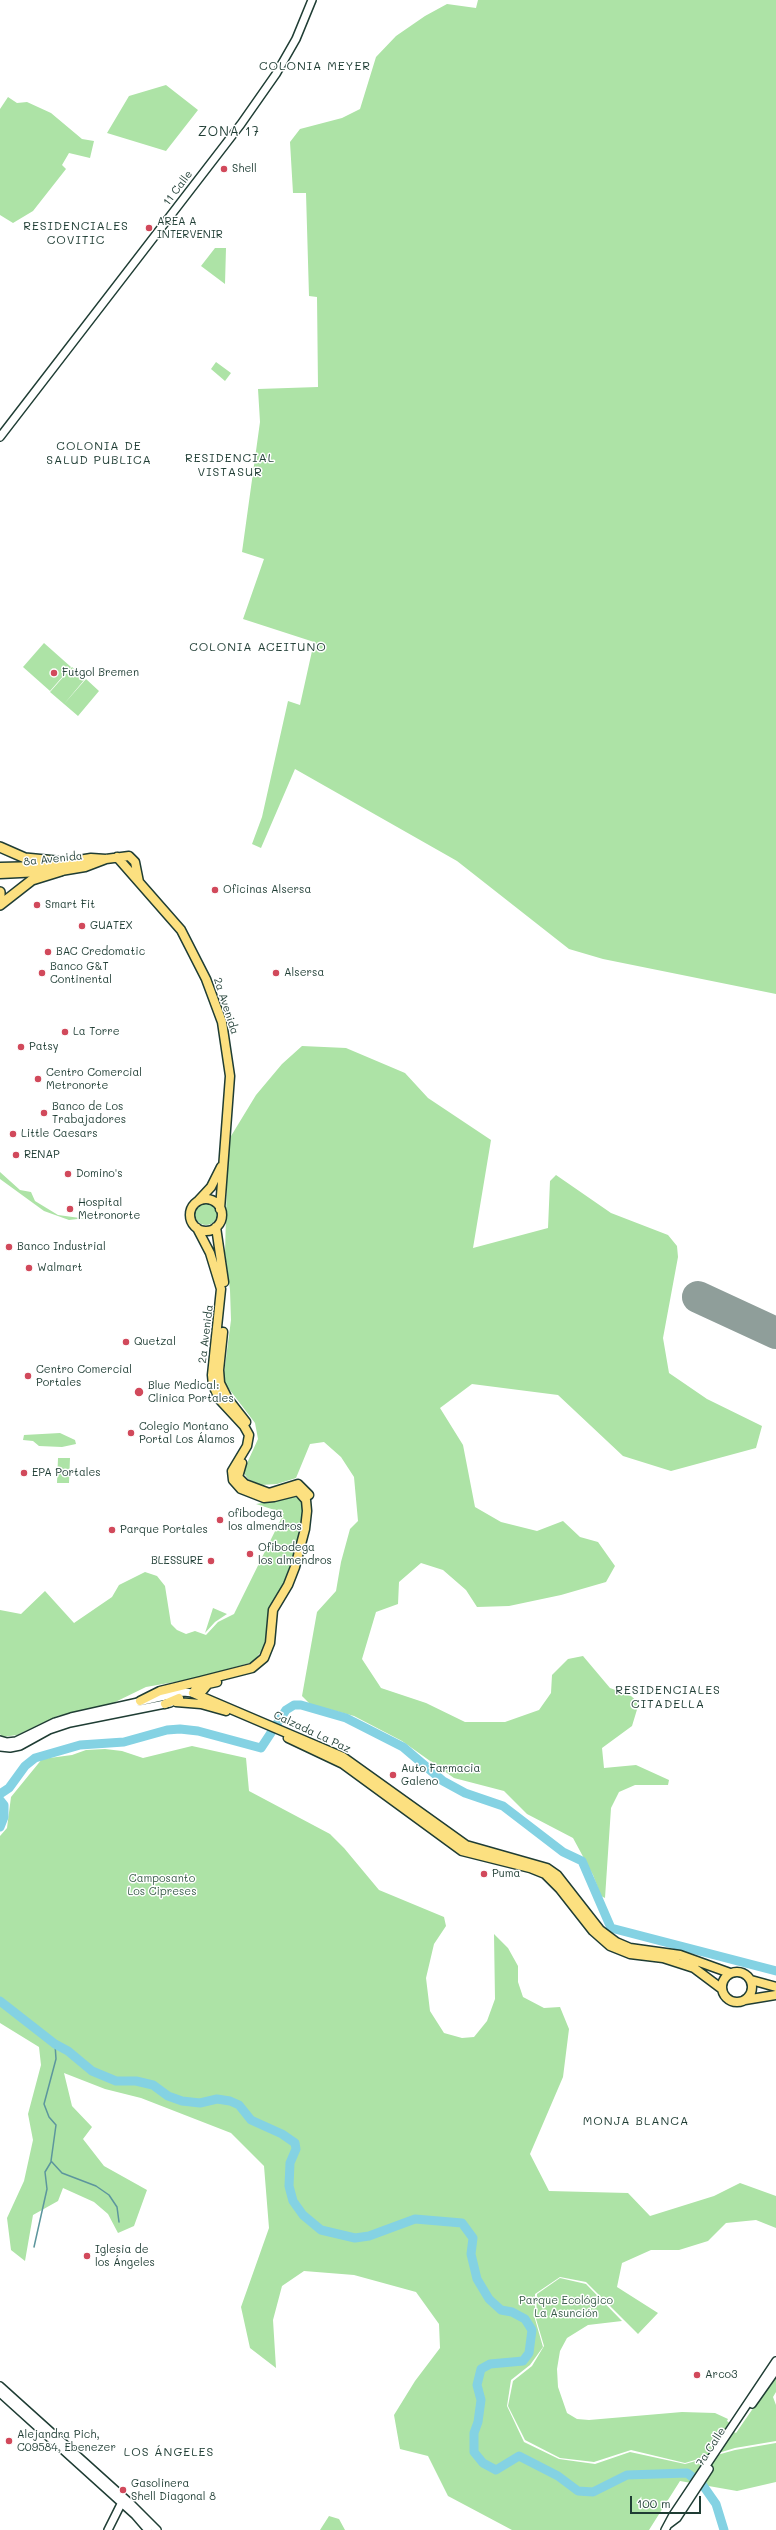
<!DOCTYPE html>
<html>
<head>
<meta charset="utf-8">
<style>
	body { margin:0 }
	#map { position:relative; width:776px; height:2530px; overflow:hidden; background:#fff; font-family:Mali,sans-serif }
	canvas { display:block }
	.scale { position:absolute; left:630px; top:2496px; width:71px; height:18px; box-sizing:border-box; border:2px solid #1f3d34; border-top:0; padding-left:5px; font-size:12px; line-height:14px; white-space:nowrap; color:#1f3d34; -webkit-text-stroke:3px #fff; paint-order:stroke }
</style>
</head>
<body>
<div id="map">
<canvas width="776" height="2530"></canvas>
<div class="scale">100 m</div>
</div>
<script>
const ctx = document.querySelector('canvas').getContext('2d');
ctx.lineJoin = 'round';
function paint(path, color) { ctx.fillStyle = color; ctx.fill(path, 'evenodd'); }
const shape = rows => new Path2D(rows.map(r => 'M' + r).join(''));
function trace(path, color, width, dash) { ctx.strokeStyle = color; ctx.lineWidth = width; ctx.lineCap = dash ? 'butt' : 'round'; ctx.setLineDash(dash || []); ctx.stroke(path); }
function label(font, color, halo, rows, align = 'center') {
  ctx.font = font + ' Mali,sans-serif'; ctx.lineWidth = 3; ctx.setLineDash([]); ctx.textBaseline = 'middle'; ctx.strokeStyle = halo; ctx.fillStyle = color; for (const [text, x, y, turn = 0] of rows) {
    ctx.save(); ctx.translate(x, y); ctx.rotate((+turn || 0) * Math.PI / 180); ctx.textAlign = isNaN(turn) ? turn : align; if (halo) ctx.strokeText(text, 0, 0); ctx.fillText(text, 0, 0); ctx.restore();
  }
}
paint(shape([
	[478,0,776,0,776,994,603,959,569,949,457,861,295,769,261,848,252,844,262,817,288,701,300,705,314,642,243,619,264,559,242,552,260,422,258,389,318,387,317,297,309,296,306,193,293,193,290,142,300,129,342,118,360,109,376,57,396,36,425,16,447,4,476,8],
	[166,85,198,110,166,151,107,133,129,96],
	[8,97,17,103,27,102,51,113,82,139,94,141,90,158,69,153,62,165,66,169,33,211,13,223,0,215,0,109],
	[215,248,226,248,225,284,201,266],
	[216,362,231,373,225,381,211,369],
	[44,643,71,667,50,691,23,667],
	[72,667,85,679,64,704,50,692],
	[86,679,99,691,78,716,64,704],
	[302,1046,346,1048,405,1073,428,1098,491,1140,473,1248,548,1228,550,1181,556,1175,611,1213,668,1235,677,1246,678,1257,663,1338,669,1373,707,1399,762,1426,756,1448,671,1471,623,1456,558,1395,472,1384,440,1408,463,1445,475,1507,501,1522,537,1531,563,1521,580,1537,598,1542,615,1566,606,1582,561,1595,509,1606,477,1607,466,1590,443,1570,421,1563,399,1582,398,1604,376,1612,362,1659,381,1688,426,1703,465,1722,505,1722,539,1710,551,1693,552,1675,568,1659,583,1656,610,1688,631,1696,639,1703,632,1726,602,1748,604,1768,636,1765,669,1780,668,1785,635,1785,619,1792,611,1808,605,1898,601,1896,593,1875,573,1838,527,1814,504,1791,454,1778,402,1741,354,1716,310,1704,302,1696,317,1612,336,1591,341,1562,350,1529,358,1521,354,1477,341,1457,324,1442,310,1444,296,1478,277,1484,261,1485,248,1479,243,1472,258,1439,255,1423,223,1381,231,1320,230,1290,225,1253,228,1141,256,1095,282,1064],
	[0,1172,20,1190,31,1192,35,1201,58,1215,80,1218,103,1216,69,1220,44,1211,0,1179],
	'195 1214a11 11 0 1 1 22 0a11 11 0 1 1-22 0Z',
	[60,1433,75,1440,76,1444,62,1447,39,1446,33,1441,23,1440,24,1435],
	[58,1458,70,1458,69,1483,57,1483],
	[295,1497,301,1500,304,1505,300,1540,282,1587,272,1603,267,1618,266,1645,253,1662,192,1679,146,1687,107,1706,57,1716,17,1735,2,1737,0,1734,0,1610,21,1614,45,1591,74,1623,112,1597,119,1585,145,1572,157,1576,165,1586,171,1624,177,1630,186,1634,195,1631,206,1635,218,1622,234,1614,284,1513,256,1504],
	[213,1608,227,1614,215,1622,205,1633],
	[192,1746,246,1758,249,1791,330,1834,344,1848,379,1890,444,1917,446,1926,434,1944,426,1978,430,2011,444,2033,462,2038,474,2037,487,2021,495,1999,494,1934,508,1948,518,1966,518,1982,523,1997,544,2008,560,2007,569,2029,563,2077,530,2154,549,2191,628,2193,650,2216,714,2196,740,2183,776,2196,776,2228,756,2220,726,2223,708,2241,679,2250,651,2250,622,2263,617,2287,658,2313,638,2334,586,2282,560,2277,535,2294,535,2319,543,2347,530,2365,511,2380,507,2406,524,2442,559,2459,595,2464,630,2452,685,2464,735,2450,776,2443,776,2482,737,2491,680,2481,649,2530,512,2530,448,2496,428,2456,400,2449,394,2415,415,2381,440,2348,439,2324,416,2292,354,2275,304,2271,282,2286,273,2320,276,2368,250,2348,241,2307,269,2228,264,2166,231,2133,141,2098,105,2089,64,2073,72,2106,92,2127,83,2139,104,2166,147,2190,134,2226,118,2233,108,2214,94,2202,63,2188,58,2201,33,2215,25,2261,11,2250,7,2218,24,2181,33,2140,28,2114,41,2065,39,2047,0,2023,0,1836,7,1828,11,1797,42,1759,72,1755,86,1750,105,1749,122,1751,143,1758],
	[560,2278,586,2284,622,2321,588,2325,567,2338,560,2351,557,2369,558,2387,567,2413,577,2419,589,2420,682,2412,715,2413,728,2419,727,2421,731,2424,728,2429,736,2433,776,2375,776,2392,773,2397,776,2405,776,2441,735,2448,685,2463,631,2450,594,2462,560,2458,525,2440,508,2406,513,2381,532,2366,544,2346,536,2319,537,2294],
	[329,2516,339,2519,345,2530,320,2530]
]), '#ade3a6');
trace(shape([
	[55,2044,56,2059,44,2104,49,2117,56,2125,51,2161,62,2173,96,2186,109,2195,117,2207,119,2222],
	[34,2247,47,2189,45,2172,51,2162]
]), '#5c969d', 1.5);
trace(shape([
	[0,1794,9,1788,25,1766,35,1758,80,1745,124,1742,167,1730,180,1729,198,1731,261,1748,286,1710,294,1705,301,1705,346,1718,403,1747,443,1781,465,1793,503,1806,563,1852,582,1861,611,1928,776,1971],
	[0,1800,4,1805,4,1817,0,1827],
	[0,2001,55,2044,68,2051,92,2071,116,2081,136,2081,153,2085,168,2096,182,2101,200,2103,217,2099,230,2101,239,2105,251,2120,282,2134,295,2143,296,2149,290,2163,289,2186,293,2201,303,2215,321,2230,355,2238,369,2236,415,2219,462,2223,473,2238,471,2254,477,2279,489,2299,501,2310,512,2312,525,2319,532,2330,529,2353,523,2361,490,2364,481,2369,477,2385,481,2400,478,2422,474,2433,474,2452,483,2463,496,2470,519,2456,558,2476,578,2491,593,2492,627,2475,687,2473,702,2484,716,2504,724,2530]
]), '#84d2e3', 9);
trace(shape([
	[698,1297,776,1333]
]), '#8f9e9a', 32);
const secondary = shape([
	[0,437,241,124,276,74,296,39,312,0],
	[0,1740,7,1742,16,1741,55,1722,71,1717,183,1692,193,1693],
	[0,1747,10,1748,20,1746,49,1730,70,1723,170,1703],
	[0,2386,131,2504,157,2530],
	[0,2393,135,2515,148,2530],
	[752,2404,776,2370],
	[669,2524,677,2518,709,2469],
	[108,2530,123,2500],
	[665,2530,673,2515,776,2361]
]);
const primary = shape([
	[117,857,181,930,206,979,222,1022,230,1076,220,1209],
	[0,867,41,866,91,858,106,859,129,856,135,862,139,882],
	[0,874,61,871,85,867,106,859],
	'190 1215a16 16 0 1 1 32 0a16 16 0 1 1-32 0Z',
	[198,1201,211,1187,221,1167],
	[216,1227,224,1282],
	[197,1228,210,1253,221,1289,212,1375,213,1385,219,1399,244,1426,249,1435,247,1446,232,1471,233,1480,241,1489,264,1498,274,1497,298,1491,306,1500,307,1511,305,1529,295,1567,288,1585,273,1610,270,1643,264,1658,252,1668,201,1681,193,1693,343,1757,466,1845,547,1868,557,1875,600,1930,616,1942,630,1948,680,1955,730,1973],
	[223,1332,219,1370,220,1383,228,1399,246,1422],
	[242,1463,238,1477,245,1484,269,1493,298,1484,309,1495],
	[199,1695,208,1684,217,1682],
	[140,1701,160,1691,201,1681],
	[176,1702,201,1704,226,1711],
	[165,1704,179,1698],
	[288,1738,343,1764,462,1851,530,1868,545,1874,560,1889,593,1931,610,1946,630,1954,663,1958,694,1968,722,1989],
	'722 1987a15 15 0 1 1 30 0a15 15 0 1 1-30 0Z',
	[751,1980,776,1987],
	[745,2000,776,1995]
]);
const highway = shape([
	[0,847,25,858,66,862],
	[0,892,0,895],
	[0,905,32,880,61,871]
]);
trace(secondary, '#1f3d34', 10);
trace(primary, '#1f3d34', 11);
trace(highway, '#1f3d34', 12);
trace(secondary, '#fff', 7);
trace(primary, '#fce080', 8);
trace(highway, '#fce080', 9);
for (const [x, y, r, color] of [
	[224,169,4,"#d1495b"],
	[149,228,4,"#d1495b"],
	[54,673,4,"#d1495b"],
	[215,890,4,"#d1495b"],
	[37,905,4,"#d1495b"],
	[82,926,4,"#d1495b"],
	[48,952,4,"#d1495b"],
	[42,973,4,"#d1495b"],
	[276,973,4,"#d1495b"],
	[65,1032,4,"#d1495b"],
	[21,1047,4,"#d1495b"],
	[38,1079,4,"#d1495b"],
	[44,1113,4,"#d1495b"],
	[13,1134,4,"#d1495b"],
	[16,1155,4,"#d1495b"],
	[68,1174,4,"#d1495b"],
	[70,1209,4,"#d1495b"],
	[9,1247,4,"#d1495b"],
	[29,1268,4,"#d1495b"],
	[126,1342,4,"#d1495b"],
	[28,1376,4,"#d1495b"],
	[139,1392,5,"#d1495b"],
	[131,1433,4,"#d1495b"],
	[24,1473,4,"#d1495b"],
	[220,1520,4,"#d1495b"],
	[112,1530,4,"#d1495b"],
	[250,1554,4,"#d1495b"],
	[211,1561,4,"#d1495b"],
	[393,1775,4,"#d1495b"],
	[484,1874,4,"#d1495b"],
	[87,2256,4,"#d1495b"],
	[697,2375,4,"#d1495b"],
	[9,2441,4,"#d1495b"],
	[123,2490,4,"#d1495b"]
]) { const dot = new Path2D(); dot.arc(x, y, r, 0, 2 * Math.PI); ctx.fillStyle = color; ctx.fill(dot); trace(dot, '#fff', 1.5); }
label('11px', '#1f3d34', '#fff', [
	["Shell",232,169],
	["AREA A",157,222],
	["INTERVENIR",157,235],
	["Futgol Bremen",62,673],
	["Oficinas Alsersa",223,890],
	["Smart Fit",45,905],
	["GUATEX",90,926],
	["BAC Credomatic",56,952],
	["Banco G&T",50,967],
	["Continental",50,980],
	["Alsersa",284,973],
	["La Torre",73,1032],
	["Patsy",29,1047],
	["Centro Comercial",46,1073],
	["Metronorte",46,1086],
	["Banco de Los",52,1107],
	["Trabajadores",52,1120],
	["Little Caesars",21,1134],
	["RENAP",24,1155],
	["Domino's",76,1174],
	["Hospital",78,1203],
	["Metronorte",78,1216],
	["Banco Industrial",17,1247],
	["Walmart",37,1268],
	["Quetzal",134,1342],
	["Centro Comercial",36,1370],
	["Portales",36,1383],
	["Blue Medical:",148,1386],
	["Clínica Portales",148,1399],
	["Colegio Montano",139,1427],
	["Portal Los Álamos",139,1440],
	["EPA Portales",32,1473],
	["ofibodega",228,1514],
	["los almendros",228,1527],
	["Parque Portales",120,1530],
	["Ofibodega",258,1548],
	["los almendros",258,1561],
	["BLESSURE",203,1561,"right"],
	["Auto Farmacia",401,1769],
	["Galeno",401,1782],
	["Puma",492,1874],
	["Iglesia de",95,2250],
	["los Ángeles",95,2263],
	["Arco3",705,2375],
	["Alejandra Pich,",17,2435],
	["C09584, Ebenezer",17,2448],
	["Gasolinera",131,2484],
	["Shell Diagonal 8",131,2497]
], 'left');
label('11px', '#1f3d34', '#fff', [
	["11 Calle",178,188,-53],
	["8a Avenida",53,859,-6],
	["2a Avenida",226,1006,72],
	["2a Avenida",206,1334,-83],
	["Calzada La Paz",312,1732,25],
	["7a Calle",711,2447,-57]
]);
label('11px', '#3b5e4b', '#fff', [
	["Camposanto",162,1879],
	["Los Cipreses",162,1892],
	["Parque Ecológico",566,2301],
	["La Asunción",566,2314]
]);
ctx.letterSpacing = '1px';
label('12px', '#1f3d34', '#fff', [
	["COLONIA MEYER",315,66],
	["RESIDENCIALES",76,226],
	["COVITIC",76,240],
	["COLONIA DE",99,446],
	["SALUD PUBLICA",99,460],
	["RESIDENCIAL",230,458],
	["VISTASUR",230,472],
	["COLONIA ACEITUNO",258,647],
	["RESIDENCIALES",668,1690],
	["CITADELLA",668,1704],
	["MONJA BLANCA",636,2121],
	["LOS ÁNGELES",169,2452]
]);
ctx.letterSpacing = '0px';
ctx.letterSpacing = '1px';
label('13px', '#1f3d34', '#fff', [
	["ZONA 17",229,132]
]);
ctx.letterSpacing = '0px';
</script>
</body>
</html>
